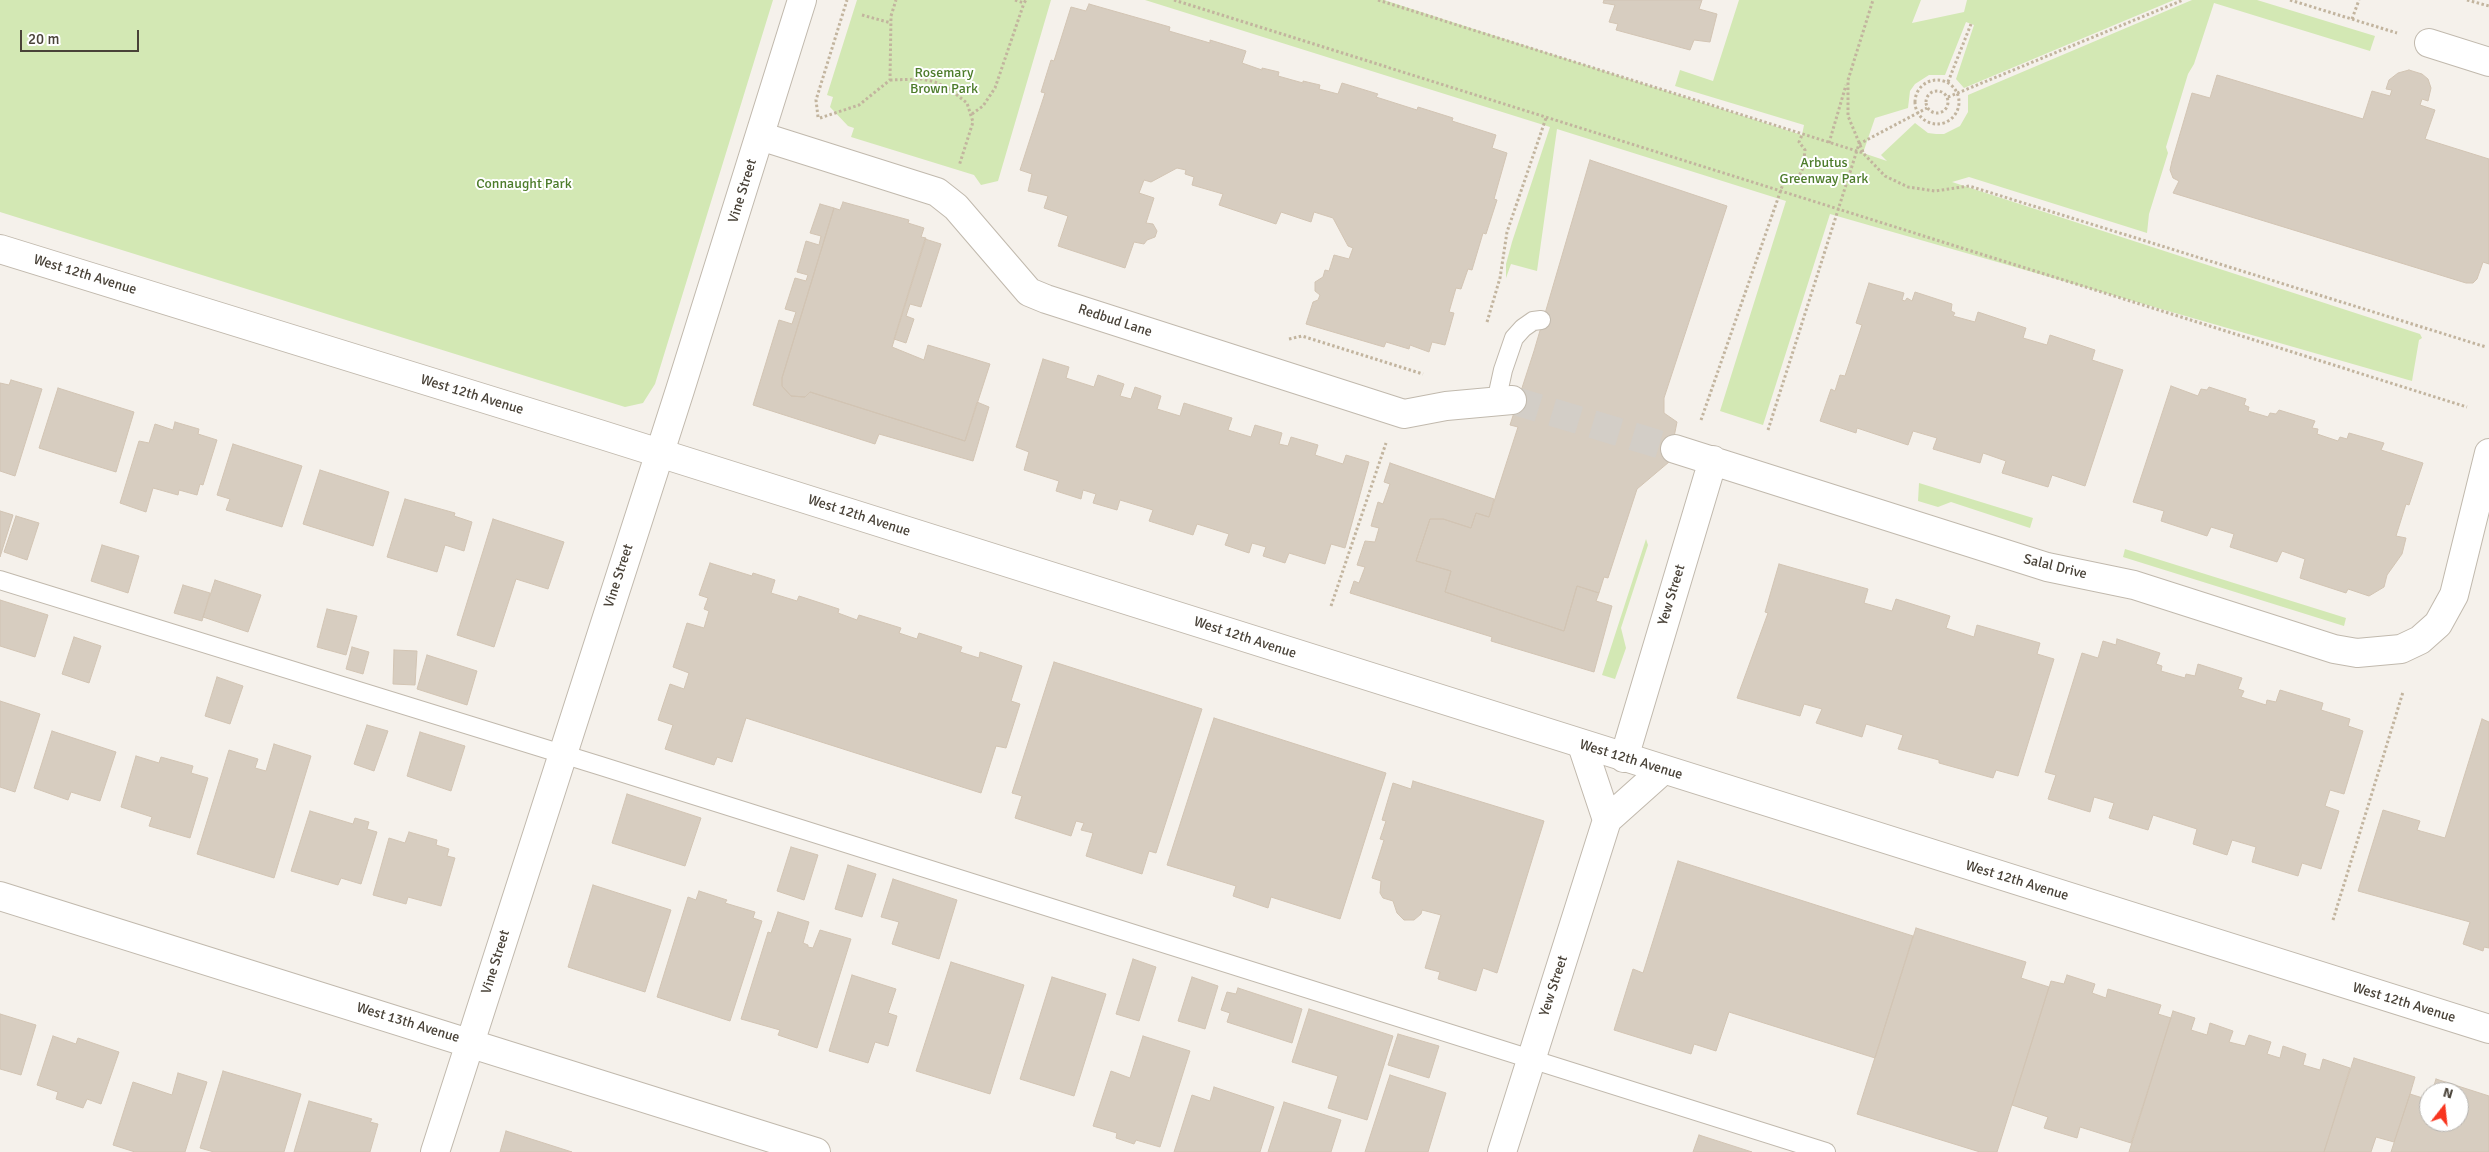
<!DOCTYPE html>
<html>
<head>
<meta charset="utf-8">
<style>
	body { margin:0 }
	#map { position:relative; width:2489px; height:1152px; overflow:hidden; background:#f5f1eb; font-family:Signika,sans-serif }
	canvas { display:block }
	.north { position:absolute; left:2419px; top:1082px; width:50px; height:50px; box-sizing:border-box; background:#fff; border:1px solid #b6b3af; border-radius:50%; rotate:16deg; font-size:14px; font-weight:700; line-height:20px; text-align:center; color:#494238 }
	.north::after { content:''; display:block; margin:auto; width:18px; height:22px; background:#f8351f; clip-path:polygon(50% 0,100% 100%,50% 72%,0 100%) }
	.scale { position:absolute; left:20px; top:30px; width:119px; height:22px; box-sizing:border-box; border:2px solid #494238; border-top:0; padding-left:6px; font-size:15px; line-height:18px; white-space:nowrap; color:#494238; -webkit-text-stroke:4px #fff; paint-order:stroke }
</style>
</head>
<body>
<div id="map">
<canvas width="2489" height="1152"></canvas>
<div class="north">N</div>
<div class="scale">20 m</div>
</div>
<script>
const ctx = document.querySelector('canvas').getContext('2d');
ctx.lineJoin = 'round';
function paint(path, color) { ctx.fillStyle = color; ctx.fill(path, 'evenodd'); }
const shape = rows => new Path2D(rows.map(r => 'M' + r).join(''));
function trace(path, color, width, dash) { ctx.strokeStyle = color; ctx.lineWidth = width; ctx.lineCap = dash ? 'butt' : 'round'; ctx.setLineDash(dash || []); ctx.stroke(path); }
function label(font, color, halo, rows, align = 'center') {
  ctx.font = font + ' Signika,sans-serif'; ctx.lineWidth = 4; ctx.setLineDash([]); ctx.textBaseline = 'middle'; ctx.strokeStyle = halo; ctx.fillStyle = color; for (const [text, x, y, turn = 0] of rows) {
    ctx.save(); ctx.translate(x, y); ctx.rotate((+turn || 0) * Math.PI / 180); ctx.textAlign = isNaN(turn) ? turn : align; if (halo) ctx.strokeText(text, 0, 0); ctx.fillText(text, 0, 0); ctx.restore();
  }
}
paint(shape([
	[0,0,773,0,655,384,643,403,625,407,0,212],
	[857,0,1051,0,998,181,981,185,974,175,851,137,854,128,848,126,830,107,833,97,827,95],
	[1145,0,1384,0,1802,135,1804,125,1675,86,1680,70,1713,81,1739,0,1921,0,1912,23,1964,12,1967,0,2174,0,1964,88,1956,79,1974,25,1966,22,1945,75,1929,75,1915,84,1910,91,1908,108,1875,118,1863,153,1887,161,1881,155,1915,123,1928,133,1936,134,1944,134,1960,126,1968,112,1968,95,2192,0,2257,0,2375,36,2370,51,2214,3,2194,64,2188,74,2166,147,2168,153,2149,214,2147,233,1969,177,1952,182,2420,334,2422,338,2419,340,2412,381,1830,214,1763,425,1720,411,1786,201,1557,129,1537,271,1511,264,1506,278,1506,264,1512,242,1550,127],
	[1919,483,2033,518,2030,528,1951,502,1938,507,1918,501],
	[1646,539,1648,545,1621,628,1626,648,1615,679,1602,675],
	[2125,549,2346,618,2344,626,2123,557]
]), '#d3e8b4');
const building = shape([
	[1604,0,1702,0,1699,9,1717,14,1710,42,1694,40,1690,50,1616,30,1618,24,1609,22,1615,5,1603,3,1604,0],
	[1089,4,1170,27,1169,31,1210,43,1210,40,1246,51,1242,63,1262,70,1262,68,1279,72,1278,76,1303,83,1303,81,1320,85,1319,89,1338,94,1342,83,1378,94,1376,97,1417,110,1418,107,1453,118,1452,121,1496,135,1492,148,1507,153,1494,199,1497,200,1486,234,1483,233,1472,270,1468,269,1461,289,1456,288,1449,312,1454,313,1445,345,1432,342,1429,352,1410,345,1409,349,1386,342,1384,347,1306,324,1313,302,1318,300,1320,295,1315,291,1315,282,1323,277,1325,270,1329,271,1334,255,1349,259,1353,248,1348,246,1333,218,1314,212,1311,222,1281,212,1276,224,1219,205,1223,194,1192,185,1194,177,1185,174,1186,170,1177,168,1151,182,1144,180,1139,193,1154,198,1146,223,1153,224,1157,231,1155,237,1147,240,1144,244,1134,242,1125,268,1058,246,1068,216,1044,208,1048,196,1028,191,1032,174,1020,170,1045,93,1041,92,1051,60,1054,61,1071,7,1086,11,1089,4],
	[2409,70,2422,74,2428,79,2431,88,2428,101,2422,99,2420,105,2435,110,2425,139,2489,159,2489,264,2483,262,2477,279,2473,283,2466,283,2173,193,2179,181,2173,178,2170,170,2172,161,2192,93,2210,98,2217,75,2363,119,2372,91,2390,96,2392,90,2386,89,2389,80,2398,73,2409,70],
	[1590,160,1727,206,1664,398,1664,413,1677,422,1669,462,1637,489,1608,578,1604,577,1599,593,1577,586,1564,631,1445,592,1451,571,1416,561,1430,519,1443,519,1471,528,1476,513,1489,517,1518,427,1510,425,1534,351,1590,160],
	[843,202,909,220,908,223,924,228,921,237,926,238,892,347,924,360,928,345,990,364,965,441,810,392,805,397,791,396,782,386,782,378,834,208,840,210,843,202],
	[820,204,834,208,782,378,782,386,791,396,805,397,810,392,965,441,977,402,989,407,973,461,879,434,875,444,753,405,779,320,792,324,796,312,785,309,795,278,806,281,808,275,797,272,806,241,819,245,821,236,810,233,820,204],
	[925,239,941,244,921,307,910,304,906,316,914,319,906,343,894,339,925,239],
	[1869,283,1904,293,1902,300,1905,301,1907,298,1912,301,1915,292,1952,304,1951,311,1955,313,1953,316,1975,322,1978,312,2026,328,2023,338,2047,345,2050,335,2095,350,2092,360,2123,370,2085,486,2052,475,2048,487,2002,473,2006,461,1983,453,1980,463,1933,449,1937,438,1913,431,1908,445,1857,428,1856,433,1820,421,1831,389,1835,391,1840,375,1845,376,1862,325,1856,323,1869,283],
	[1043,359,1069,367,1066,378,1094,387,1098,375,1124,384,1120,396,1131,399,1135,387,1161,396,1157,409,1180,416,1184,403,1232,418,1228,430,1251,437,1255,425,1282,433,1279,444,1288,446,1291,437,1318,445,1315,455,1343,464,1346,455,1369,462,1345,548,1331,544,1325,564,1289,553,1285,563,1263,556,1266,547,1252,543,1249,553,1225,545,1229,534,1197,524,1193,535,1149,521,1153,510,1120,500,1117,510,1093,503,1096,494,1083,490,1081,499,1056,491,1059,481,1024,470,1029,452,1016,447,1043,359],
	[11,380,42,389,15,476,0,471,0,383,9,385,11,380],
	[2171,386,2198,396,2201,389,2207,390,2209,387,2246,399,2244,405,2249,407,2248,411,2268,417,2270,413,2276,414,2279,410,2315,421,2312,428,2318,429,2317,434,2338,441,2340,437,2347,439,2349,433,2384,443,2381,450,2423,463,2409,505,2406,504,2396,536,2406,538,2402,554,2387,575,2384,587,2369,596,2348,589,2346,593,2300,578,2305,559,2282,551,2277,562,2230,547,2234,534,2211,527,2207,536,2161,521,2164,511,2133,502,2171,386],
	[58,388,134,412,116,472,39,448,58,388],
	[175,422,199,429,198,434,217,440,203,485,200,484,197,495,179,490,178,495,153,488,146,512,120,503,139,441,149,443,155,424,173,430,175,422],
	[233,444,302,466,282,527,226,510,230,499,217,495,233,444],
	[1390,463,1494,499,1489,517,1476,513,1471,528,1443,519,1430,519,1416,561,1451,571,1445,592,1564,631,1577,586,1599,593,1596,601,1612,606,1594,672,1491,641,1492,637,1350,593,1354,581,1359,583,1365,567,1357,565,1365,541,1375,542,1379,528,1371,526,1378,502,1383,504,1390,484,1384,482,1390,463],
	[320,470,389,492,373,546,303,524,320,470],
	[405,499,455,513,454,516,472,522,464,551,445,545,437,572,387,557,405,499],
	[0,511,13,515,0,557,0,511],
	[16,516,39,523,27,560,4,552,16,516],
	[493,519,564,542,548,589,516,579,494,647,457,635,493,519],
	[102,545,139,556,128,593,91,581,102,545],
	[710,563,752,576,753,573,775,580,771,593,797,601,799,596,839,609,838,613,857,620,859,615,901,628,899,633,917,639,919,633,962,647,960,652,979,658,980,652,1022,666,1011,701,1020,704,1006,748,996,746,981,793,746,718,732,762,717,757,714,765,665,749,673,725,658,720,670,684,684,689,689,673,673,667,687,623,704,628,709,611,704,609,708,598,699,595,710,563],
	[1779,564,1868,589,1864,603,1892,611,1896,599,1950,616,1946,628,1974,637,1977,625,2040,643,2037,654,2054,659,2018,776,1996,770,1993,778,1939,763,1939,760,1898,749,1903,735,1866,724,1862,737,1816,723,1822,709,1804,704,1800,716,1737,698,1768,613,1765,612,1779,564],
	[215,580,261,595,248,632,203,617,215,580],
	[183,585,210,593,202,621,174,613,183,585],
	[0,600,48,615,35,657,0,646,0,600],
	[327,609,357,616,346,655,317,647,327,609],
	[74,637,101,646,89,683,62,674,74,637],
	[2117,639,2160,653,2156,664,2162,666,2161,671,2185,678,2186,674,2195,676,2198,664,2242,678,2238,689,2244,691,2241,697,2266,705,2267,700,2276,702,2280,690,2323,703,2321,710,2350,719,2348,726,2363,731,2344,794,2330,790,2325,806,2339,811,2321,869,2302,863,2298,876,2252,862,2256,847,2232,840,2227,855,2193,844,2197,829,2153,815,2148,830,2109,818,2114,803,2094,797,2090,812,2048,799,2056,775,2045,772,2082,653,2098,658,2103,641,2116,645,2117,639],
	[352,647,369,652,363,674,346,669,352,647],
	[394,650,417,651,415,685,393,684,394,650],
	[427,655,477,671,467,705,417,689,427,655],
	[1054,662,1202,709,1156,853,1149,851,1142,874,1086,856,1093,833,1081,830,1084,823,1076,821,1071,836,1015,818,1022,796,1012,793,1054,662],
	[217,677,243,686,230,724,205,716,217,677],
	[0,701,40,714,15,792,0,787,0,701],
	[1214,718,1386,773,1340,919,1271,897,1268,908,1233,896,1236,886,1167,865,1214,718],
	[2482,719,2489,722,2489,948,2484,947,2483,951,2463,944,2470,922,2358,891,2383,810,2420,821,2417,830,2445,838,2482,719],
	[367,725,388,731,374,771,354,764,367,725],
	[52,731,116,752,100,801,71,792,68,800,34,788,52,731],
	[420,732,465,746,451,791,407,776,420,732],
	[274,744,311,756,274,878,197,854,229,750,258,759,255,768,266,771,274,744],
	[136,756,159,763,161,757,193,766,191,773,208,778,190,838,149,826,152,817,121,807,136,756],
	[1413,781,1544,821,1497,973,1483,968,1476,991,1438,979,1440,972,1425,968,1441,915,1422,910,1421,914,1414,920,1404,920,1397,913,1393,901,1383,898,1380,893,1381,881,1372,878,1384,840,1380,839,1386,821,1382,820,1393,783,1411,789,1413,781],
	[627,794,701,818,685,866,612,843,627,794],
	[310,811,353,824,355,818,369,822,367,829,377,832,361,884,341,878,338,885,291,871,310,811],
	[409,832,437,840,436,845,449,849,447,856,455,858,441,906,408,897,406,904,373,895,389,838,405,843,409,832],
	[791,847,818,855,804,900,777,891,791,847],
	[1678,861,1913,936,1875,1058,1729,1012,1716,1051,1694,1044,1691,1054,1614,1030,1633,969,1643,973,1678,861],
	[848,865,876,874,862,917,835,909,848,865],
	[893,879,957,900,939,959,892,944,899,922,881,917,893,879],
	[593,885,671,910,645,992,568,967,593,885],
	[699,891,727,900,725,903,755,912,753,918,762,921,730,1021,657,997,688,897,696,900,699,891],
	[778,912,809,922,803,943,808,945,808,947,813,948,820,930,851,939,817,1048,778,1035,780,1030,741,1019,768,932,771,933,778,912],
	[1916,928,2026,962,2021,978,2049,987,1997,1152,1980,1152,1857,1114,1916,928],
	[1133,959,1156,967,1139,1021,1116,1014,1133,959],
	[951,962,1024,985,990,1094,916,1071,951,962],
	[852,975,896,989,888,1013,897,1016,888,1046,875,1042,868,1063,829,1051,852,975],
	[2067,975,2095,984,2092,993,2106,998,2108,989,2161,1005,2158,1014,2171,1018,2131,1143,2080,1127,2077,1138,2044,1128,2048,1117,2012,1105,2051,981,2064,984,2067,975],
	[1052,977,1106,994,1074,1096,1020,1079,1052,977],
	[1192,977,1218,986,1205,1029,1178,1021,1192,977],
	[1238,988,1302,1009,1292,1043,1227,1022,1230,1013,1221,1010,1227,992,1236,994,1238,988],
	[1309,1009,1393,1036,1367,1120,1328,1108,1338,1076,1292,1062,1309,1009],
	[2173,1011,2195,1018,2191,1030,2207,1035,2210,1023,2233,1031,2229,1042,2245,1046,2249,1035,2271,1042,2267,1054,2280,1058,2283,1046,2306,1054,2303,1065,2320,1070,2323,1059,2350,1068,2324,1152,2129,1152,2173,1011],
	[0,1014,36,1025,21,1075,0,1069,0,1014],
	[1398,1034,1439,1046,1429,1078,1388,1065,1398,1034],
	[53,1036,76,1044,78,1038,119,1052,101,1104,87,1099,83,1108,56,1099,58,1092,37,1085,53,1036],
	[1143,1036,1190,1051,1160,1147,1136,1140,1134,1144,1116,1138,1117,1133,1093,1126,1111,1071,1130,1078,1143,1036],
	[2354,1058,2415,1077,2410,1094,2394,1142,2376,1137,2371,1152,2324,1152,2354,1058],
	[223,1071,301,1094,284,1152,214,1152,200,1148,223,1071],
	[178,1073,207,1082,185,1152,135,1152,113,1145,133,1082,172,1095,178,1073],
	[1390,1075,1446,1093,1428,1152,1365,1152,1390,1075],
	[2436,1079,2489,1096,2489,1152,2391,1152,2410,1094,2429,1100,2429,1122,2459,1122,2459,1092,2432,1092,2436,1079],
	[1214,1087,1274,1107,1260,1152,1174,1152,1192,1095,1210,1101,1214,1087],
	[309,1101,372,1119,370,1122,378,1124,370,1152,294,1152,309,1101],
	[1284,1102,1341,1120,1331,1152,1268,1152,1284,1102],
	[506,1131,572,1152,500,1152,506,1131],
	[1699,1135,1752,1152,1693,1152,1699,1135]
]);
paint(building, '#d7cdc0');
trace(building, '#d2c4b3', 1);
trace(shape([
	[1512,400,1675,449]
]), '#d3cec7', 28, [28, 14]);
const service = shape([
	[1496,402,1503,370,1514,338,1523,328,1533,321,1541,320],
	[0,580,601,766,1826,1152]
]);
const minor = shape([
	[2429,43,2489,62],
	[760,136,937,192,956,207,1029,292,1046,299,1404,414,1446,406,1512,400],
	[1675,449,2047,567,2134,585,2334,649,2357,653,2401,649,2420,640,2438,624,2454,595,2489,453],
	[1582,745,1607,820],
	[1624,758,1713,460],
	[0,896,816,1152],
	[435,1152,680,390,802,0],
	[1502,1152,1607,820,1663,770]
]);
const tertiary = shape([
	[0,249,599,434,2489,1029]
]);
trace(service, '#c1b9ad', 20);
trace(minor, '#c1b9ad', 30);
trace(tertiary, '#c1b9ad', 30);
trace(shape([
	[1015,0,1024,3,1026,0],
	[1174,0,2467,407],
	[1378,0,1863,153,1885,176,1908,187,1935,191,1969,186,2486,347],
	[2290,0,2397,33],
	[2467,0,2489,6],
	[862,15,891,23],
	[2352,19,2359,0],
	'1915 102a22 22 0 1 1 44 0a22 22 0 1 1-44 0Z',
	[890,80,922,79,935,82,948,88,967,103,973,122,959,166],
	[1948,82,1971,24],
	'1926 102a11 11 0 1 1 22 0a11 11 0 1 1-22 0Z',
	[1948,97,2183,0],
	[972,114,983,106,995,88,1024,3],
	[818,117,816,100,847,0],
	[820,118,859,105,890,80,891,16,896,0],
	[1829,143,1846,85],
	[1863,152,1848,116,1848,80,1873,0],
	[1487,322,1500,278,1507,232,1546,118],
	[1289,339,1302,336,1423,374],
	[1701,420,1784,181,1799,176,1803,168,1805,150,1799,142,1802,135],
	[1768,430,1859,144,1927,108],
	[1331,606,1386,443],
	[2333,920,2403,692]
]), '#c2b49e', 3, [2.5, 2.5]);
trace(service, '#fff', 18);
trace(minor, '#fff', 28);
trace(tertiary, '#fff', 28);
label('14px', '#4d7c2b', '#fff', [
	["Rosemary",944,73],
	["Brown Park",944,89],
	["Arbutus",1824,163],
	["Greenway Park",1824,179],
	["Connaught Park",524,184]
]);
label('14px', '#494238', '#fff', [
	["Vine Street",743,191,-73],
	["West 12th Avenue",85,275,17],
	["Redbud Lane",1115,321,18],
	["West 12th Avenue",472,395,17],
	["West 12th Avenue",859,516,18],
	["Salal Drive",2055,567,14],
	["Vine Street",619,576,-72],
	["Yew Street",1672,595,-73],
	["West 12th Avenue",1245,638,18],
	["West 12th Avenue",1631,760,17],
	["West 12th Avenue",2017,881,17],
	["Vine Street",496,962,-73],
	["Yew Street",1554,986,-72],
	["West 12th Avenue",2404,1003,17],
	["West 13th Avenue",408,1023,17]
]);
</script>
</body>
</html>
